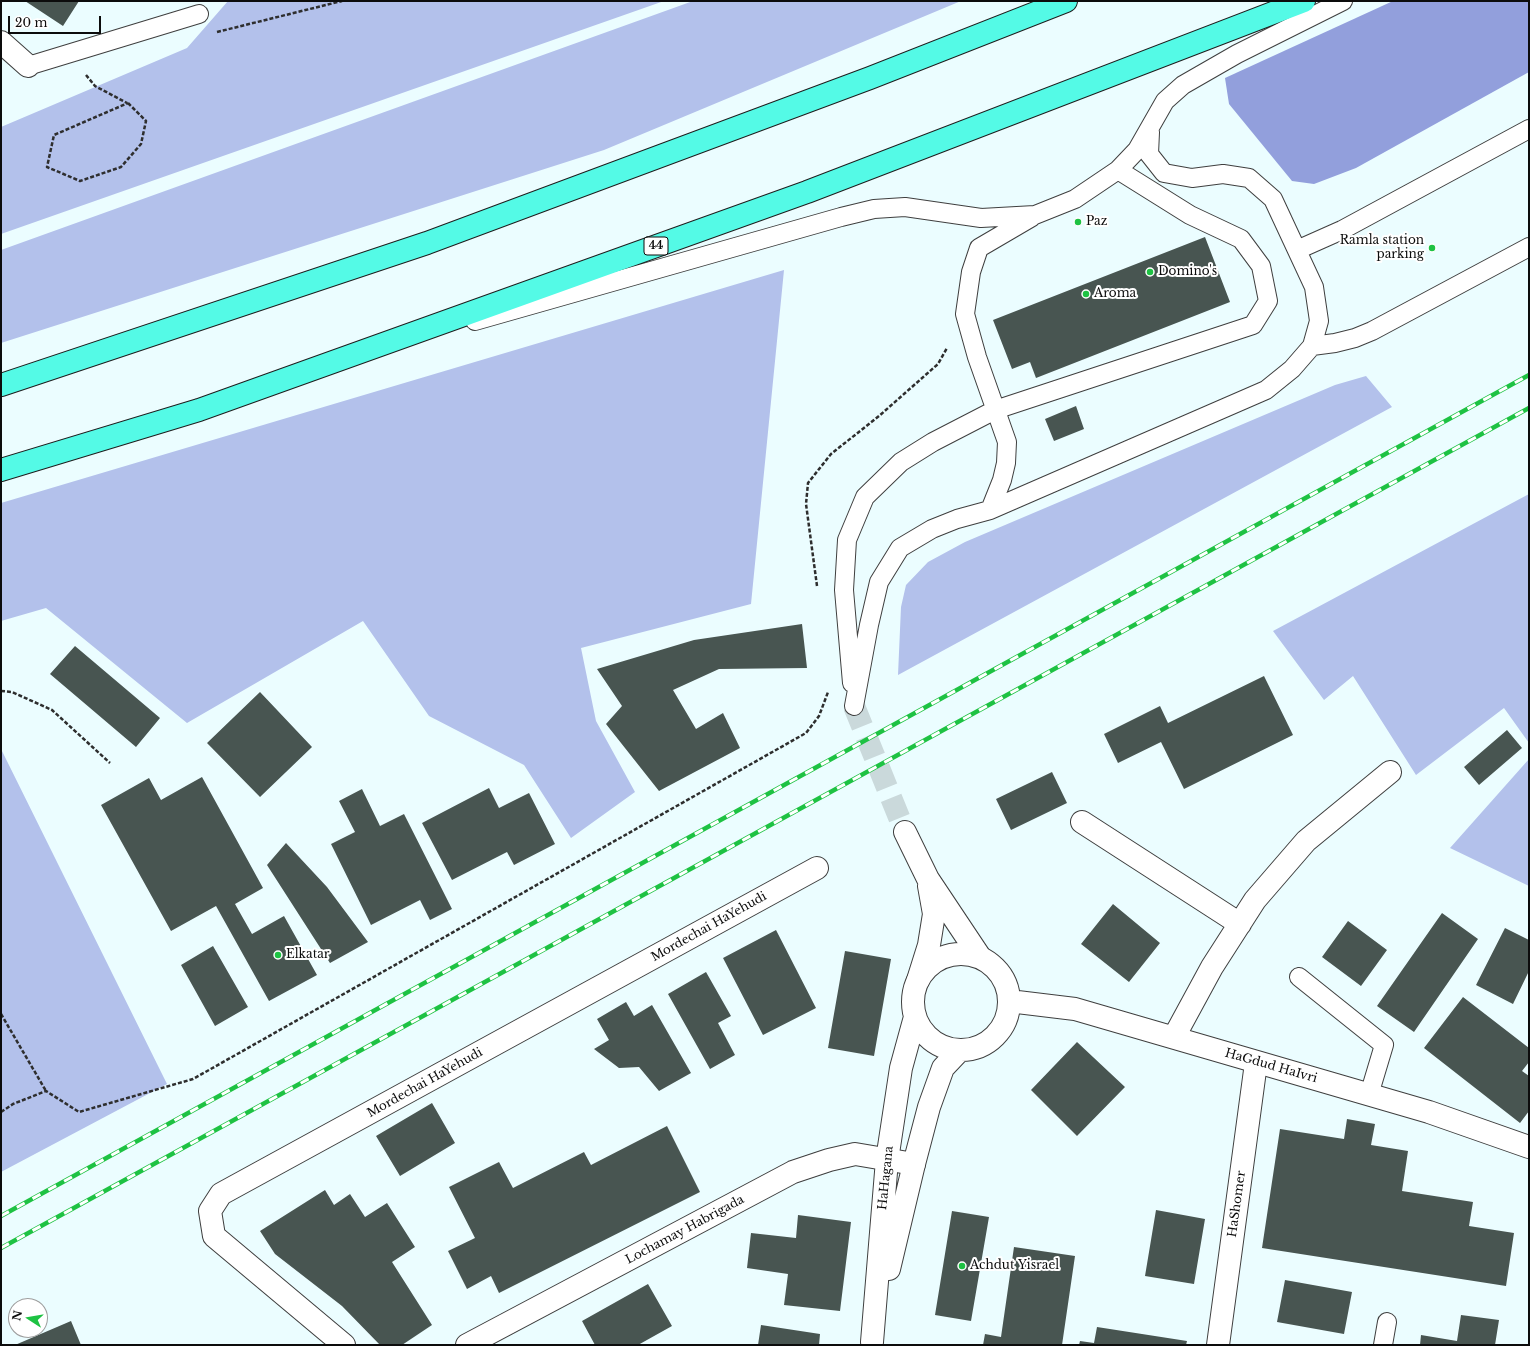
<!DOCTYPE html>
<html>
<head>
<meta charset="utf-8">
<style>
	body { margin:0 }
	#map { position:relative; width:1530px; height:1346px; overflow:hidden; background:#ebfdff; font-family:"Libre Baskerville",serif }
	canvas { display:block }
	.frame { position:absolute; inset:0; border:2px solid #0c0c0c; pointer-events:none }
	.north { position:absolute; left:8px; top:1298px; width:40px; height:40px; box-sizing:border-box; background:#fff; border:1px solid #9e9e9e; border-radius:50%; rotate:282deg; font-size:11px; font-weight:700; line-height:16px; text-align:center; color:#0c0c0c }
	.north::after { content:''; display:block; margin:auto; width:14px; height:18px; background:#1ec243; clip-path:polygon(50% 0,100% 100%,50% 72%,0 100%) }
	.scale { position:absolute; left:8px; top:16px; width:93px; height:18px; box-sizing:border-box; border:2px solid #0c0c0c; border-top:0; padding-left:5px; font-size:12px; line-height:14px; white-space:nowrap; color:#0c0c0c; -webkit-text-stroke:3px #fff; paint-order:stroke }
</style>
</head>
<body>
<div id="map">
<canvas width="1530" height="1346"></canvas>
<div class="frame"></div>
<div class="north">N</div>
<div class="scale">20 m</div>
</div>
<script>
const ctx = document.querySelector('canvas').getContext('2d');
ctx.lineJoin = 'round';
function paint(path, color) { ctx.fillStyle = color; ctx.fill(path, 'evenodd'); }
const shape = rows => new Path2D(rows.map(r => 'M' + r).join(''));
function trace(path, color, width, dash) { ctx.strokeStyle = color; ctx.lineWidth = width; ctx.lineCap = dash ? 'butt' : 'round'; ctx.setLineDash(dash || []); ctx.stroke(path); }
function label(font, color, halo, rows, align = 'center') {
  ctx.font = font + ' "Libre Baskerville",serif'; ctx.lineWidth = 4; ctx.setLineDash([]); ctx.textBaseline = 'middle'; ctx.strokeStyle = halo; ctx.fillStyle = color; for (const [text, x, y, turn = 0] of rows) {
    ctx.save(); ctx.translate(x, y); ctx.rotate((+turn || 0) * Math.PI / 180); ctx.textAlign = isNaN(turn) ? turn : align; if (halo) ctx.strokeText(text, 0, 0); ctx.fillText(text, 0, 0); ctx.restore();
  }
}
paint(shape([
	[228,1,664,1,1,234,1,127,187,48],
	[693,1,961,1,604,150,1,343,1,250],
	[784,270,751,604,581,648,596,721,635,792,571,838,524,765,429,716,363,621,187,723,46,608,1,621,1,503],
	[1366,376,1392,407,898,675,901,607,906,585,928,562,965,542,1335,385],
	[1529,494,1529,743,1504,708,1416,775,1353,676,1324,700,1273,631],
	[1,749,167,1084,1,1172],
	[1529,759,1529,886,1450,848]
]), '#b3c1eb');
paint(shape([
	[1393,1,1529,1,1529,72,1356,168,1314,184,1292,181,1229,104,1225,78]
]), '#929fdc');
paint(shape([
	[25,1,79,1,63,26],
	[1205,237,1230,302,1036,378,1030,362,1012,369,993,320],
	[1076,406,1084,429,1054,441,1045,419],
	[802,624,807,668,719,669,673,690,696,729,723,713,740,748,659,791,606,724,622,706,597,669,694,640],
	[75,646,160,718,136,747,50,674],
	[1264,676,1293,735,1184,789,1161,742,1118,763,1104,734,1160,706,1168,723],
	[260,692,312,747,260,797,207,743],
	[1507,730,1522,748,1479,785,1464,767],
	[1052,772,1067,803,1011,830,996,799],
	[202,777,263,888,235,904,252,934,284,916,317,975,269,1001,216,906,171,931,101,805,149,778,161,800],
	[489,788,499,808,529,793,555,844,514,865,507,852,452,880,422,823],
	[362,789,380,826,404,814,452,909,430,920,420,900,371,925,331,844,355,832,339,801],
	[286,843,327,887,368,942,330,963,267,865],
	[1113,904,1160,943,1129,982,1081,944],
	[1442,913,1478,939,1414,1032,1377,1006],
	[1348,921,1387,950,1361,986,1322,957],
	[1505,928,1529,940,1529,971,1513,1004,1476,985],
	[776,930,816,1008,763,1035,723,958],
	[213,946,248,1007,215,1026,181,965],
	[845,951,891,959,874,1056,828,1048],
	[706,972,731,1016,718,1023,735,1055,710,1069,668,994],
	[1463,997,1529,1048,1529,1062,1522,1071,1529,1076,1529,1111,1520,1123,1424,1048],
	[626,1002,634,1016,652,1005,691,1073,659,1091,639,1067,619,1068,594,1049,609,1040,597,1019],
	[1077,1042,1125,1087,1077,1136,1031,1090],
	[432,1103,455,1143,400,1176,376,1136],
	[1347,1119,1375,1124,1371,1145,1408,1151,1402,1191,1473,1202,1469,1226,1514,1233,1506,1286,1262,1248,1280,1129,1344,1139],
	[667,1126,700,1192,499,1293,491,1276,467,1289,448,1251,475,1238,449,1187,499,1162,513,1188,584,1152,591,1165],
	[325,1190,334,1205,350,1194,365,1217,387,1203,415,1247,392,1262,432,1325,402,1345,380,1345,342,1306,275,1254,260,1231],
	[1156,1210,1205,1219,1194,1284,1145,1276],
	[952,1211,989,1217,971,1321,935,1315],
	[798,1215,851,1222,840,1311,784,1305,788,1274,747,1268,751,1233,796,1238],
	[1014,1247,1075,1256,1062,1345,983,1345,985,1334,1001,1337],
	[1285,1280,1352,1292,1344,1334,1277,1322],
	[648,1284,672,1326,638,1345,595,1345,582,1321],
	[1461,1315,1499,1320,1495,1345,1420,1345,1421,1335,1457,1341],
	[71,1321,81,1345,15,1345],
	[761,1325,820,1334,819,1345,758,1345],
	[1097,1327,1187,1341,1186,1345,1079,1345,1080,1341,1094,1343]
]), '#485551');
trace(shape([
	[854,706,905,832]
]), '#cad9db', 22, [22, 11]);
const service = shape([
	[28,66,199,14],
	[1297,250,1342,230,1529,129],
	[475,321,841,217,874,209,905,207,981,218,1035,215,1075,199,1118,170,1137,150,1165,101,1183,85,1237,54,1343,1],
	[1312,346,1335,343,1355,338,1372,331,1529,247],
	[990,510,1002,480,1006,463,1007,442,977,357,965,314,971,272,979,248,1032,217],
	[852,683,844,590,847,540,865,497,901,462,933,442,995,410,1253,325,1268,301,1261,266,1241,239,1190,215,1118,170],
	[854,706,869,625,879,582,900,548,932,529,957,519,990,510,1266,390,1292,369,1312,346,1319,321,1314,287,1273,199,1249,178,1223,174,1192,178,1164,173,1149,154,1150,132],
	[1299,977,1384,1045,1369,1095],
	[1383,1345,1387,1322]
]);
const minor = shape([
	[1,42,28,66],
	[1082,822,1240,924],
	[905,832,928,879,980,957],
	[918,980,929,945,934,914,929,886],
	[1174,1037,1212,967,1255,900,1306,841,1390,772],
	[344,1345,214,1236,210,1211,221,1194,817,868],
	[467,1345,793,1172,829,1160,855,1154,914,1164],
	[1218,1345,1256,1063]
]);
const tertiary = shape([
	'913 1002a48 48 0 1 1 96 0a48 48 0 1 1-96 0Z',
	[1009,1001,1075,1009,1429,1112,1529,1147],
	[889,1269,914,1164,929,1107,943,1068,960,1050],
	[872,1342,887,1160,901,1068,915,1017]
]);
const trunk = shape([
	[1,385,427,243,870,78,1066,1],
	[1,470,199,410,807,192,1304,1]
]);
trace(service, '#3f3f3f', 20);
trace(minor, '#3f3f3f', 24);
trace(tertiary, '#3f3f3f', 24);
trace(trunk, '#1d1d1d', 24);
trace(shape([
	[217,32,342,1],
	[86,75,95,86,127,103],
	[128,103,146,121,141,144,121,167,80,181,47,167,54,135,128,103],
	[817,586,806,504,808,483,831,454,879,416,938,364,947,348],
	[1,691,12,692,52,710,110,763],
	[1,1014,46,1091],
	[1,1112,13,1104,46,1091,79,1112,193,1079,806,733,819,716,828,692]
]), '#2e2e2e', 2.5, [4, 2]);
trace(service, '#fff', 18);
trace(minor, '#fff', 22);
trace(tertiary, '#fff', 22);
trace(trunk, '#54fae6', 22);
const rail = shape([
	[1,1216,1529,375],
	[1,1248,1529,408]
]);
trace(rail, '#1ec243', 4.5);
trace(rail, '#fff', 3, [9]);
for (const [x, y, r, color] of [
	[1078,222,4,"#1ec243"],
	[1432,248,4,"#1ec243"],
	[1150,272,4,"#1ec243"],
	[1086,294,4,"#1ec243"],
	[278,955,4,"#1ec243"],
	[962,1266,4,"#1ec243"]
]) { const dot = new Path2D(); dot.arc(x, y, r, 0, 2 * Math.PI); ctx.fillStyle = color; ctx.fill(dot); trace(dot, '#fff', 1.5); }
for (const [x, y, w] of [
	[656,246,24]
]) { const box = new Path2D(); box.roundRect(x - w / 2, y - 9, w, 18, 3); ctx.fillStyle = '#fff'; ctx.fill(box); trace(box, '#0c0c0c', 1); }
label('bold 11px', '#0c0c0c', null, [
	["44",656,246]
]);
label('12px', '#0c0c0c', '#fff', [
	["Paz",1086,222],
	["Ramla station",1424,241,"right"],
	["parking",1424,255,"right"],
	["Domino's",1158,272],
	["Aroma",1094,294],
	["Elkatar",286,955],
	["Achdut Yisrael",970,1266]
], 'left');
label('12px', '#0c0c0c', '#fff', [
	["Mordechai HaYehudi",709,927,-29],
	["HaGdud HaIvri",1271,1066,16],
	["Mordechai HaYehudi",425,1083,-29],
	["HaHagana",886,1178,-84],
	["HaShomer",1237,1204,-82],
	["Lochamay Habrigada",685,1230,-28]
]);
</script>
</body>
</html>
